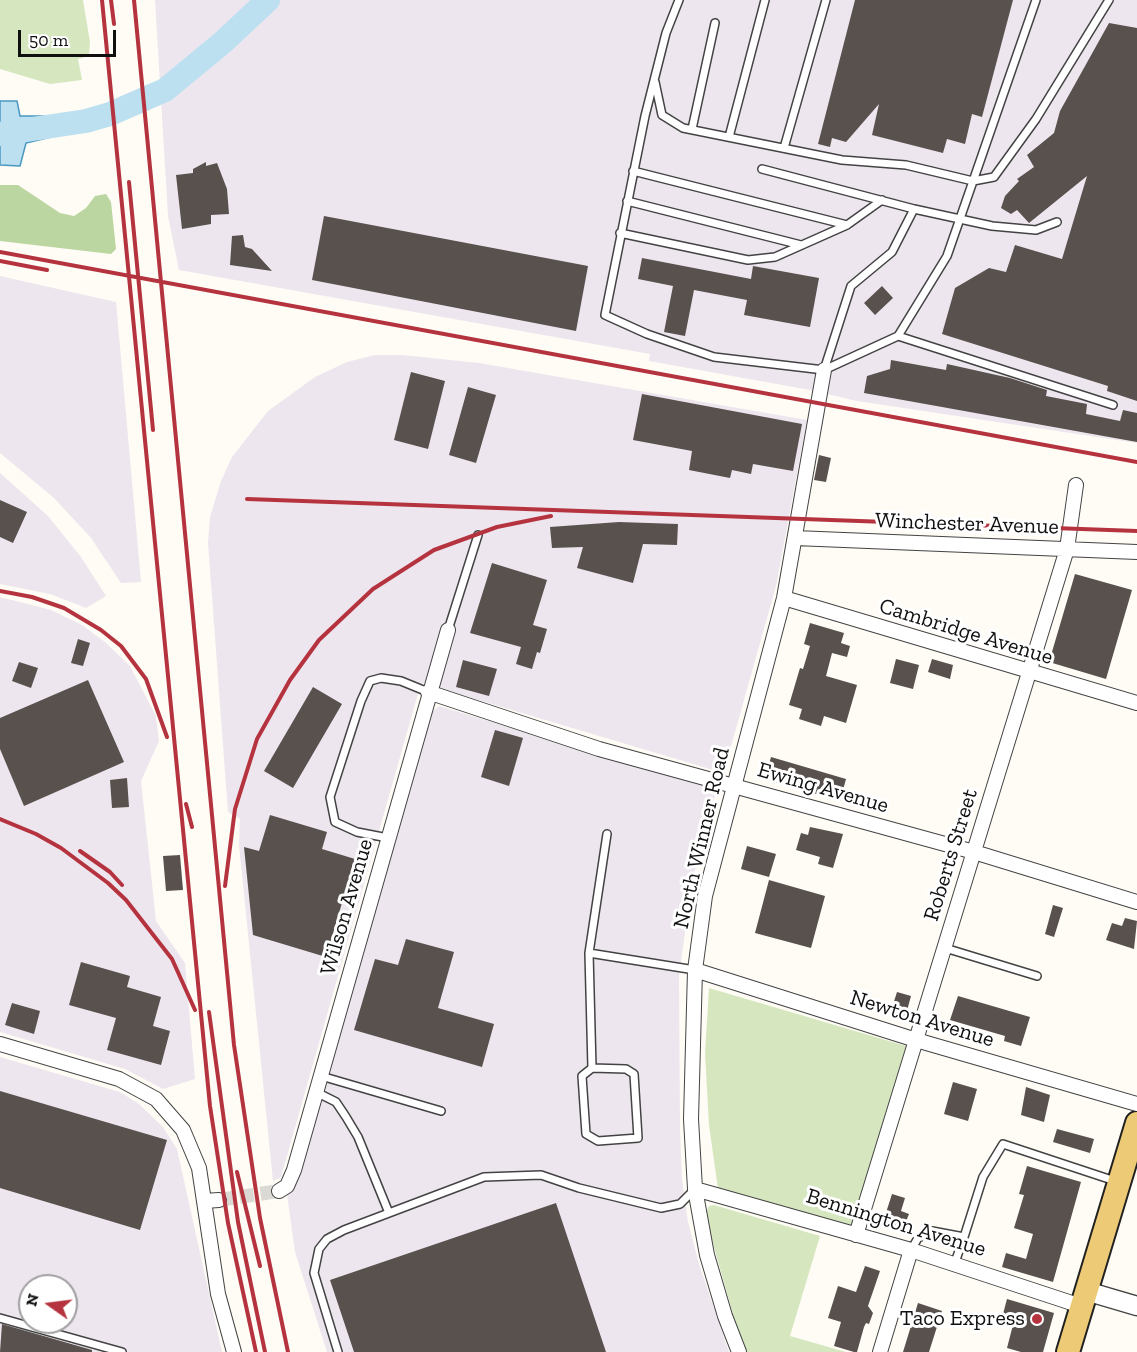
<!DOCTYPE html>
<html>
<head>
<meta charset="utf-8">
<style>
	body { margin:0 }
	#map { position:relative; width:1137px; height:1352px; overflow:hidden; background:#fefcf5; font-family:"Zilla Slab",serif }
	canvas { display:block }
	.north { position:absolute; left:18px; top:1274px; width:60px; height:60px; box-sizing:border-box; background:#fff; border:2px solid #9f9f9f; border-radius:50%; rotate:284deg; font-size:16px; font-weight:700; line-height:24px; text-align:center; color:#101010 }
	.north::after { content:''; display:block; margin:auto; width:21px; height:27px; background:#b5333f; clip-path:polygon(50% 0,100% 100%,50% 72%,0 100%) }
	.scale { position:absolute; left:18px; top:30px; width:98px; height:27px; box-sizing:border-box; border:3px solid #101010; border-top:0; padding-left:8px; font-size:18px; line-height:21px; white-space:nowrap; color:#101010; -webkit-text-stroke:4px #fff; paint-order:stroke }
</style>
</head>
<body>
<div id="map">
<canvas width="1137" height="1352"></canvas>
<div class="north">N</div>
<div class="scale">50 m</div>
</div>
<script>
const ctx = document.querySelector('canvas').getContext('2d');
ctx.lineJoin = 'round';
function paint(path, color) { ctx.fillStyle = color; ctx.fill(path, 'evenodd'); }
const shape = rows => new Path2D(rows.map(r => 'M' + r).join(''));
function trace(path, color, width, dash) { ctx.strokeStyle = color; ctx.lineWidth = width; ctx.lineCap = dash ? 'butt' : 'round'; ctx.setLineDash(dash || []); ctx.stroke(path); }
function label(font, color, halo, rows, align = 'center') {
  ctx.font = font + ' "Zilla Slab",serif'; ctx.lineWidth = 6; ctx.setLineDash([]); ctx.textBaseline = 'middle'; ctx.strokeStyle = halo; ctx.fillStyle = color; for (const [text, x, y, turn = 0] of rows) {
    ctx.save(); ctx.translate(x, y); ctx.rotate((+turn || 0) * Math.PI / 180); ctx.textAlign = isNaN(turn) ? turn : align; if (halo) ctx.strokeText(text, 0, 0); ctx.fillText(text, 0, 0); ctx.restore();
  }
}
paint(shape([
	[155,0,1137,0,1137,443,857,401,810,390,649,361,650,354,179,270,168,216],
	[0,276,116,302,141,582,121,583,91,538,54,498,0,453],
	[375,355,402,355,479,363,807,420,776,586,726,764,720,772,421,683,281,1177,273,1181,239,845,240,819,228,812,208,543,210,517,221,481,232,457,268,411,315,377,347,362],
	[0,473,48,516,81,557,106,596,86,608,50,594,0,584],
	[0,597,51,610,82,625,105,642,130,666,156,716,159,741,141,781,156,921,185,963,195,1079,163,1089,125,1069,0,1032],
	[439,706,714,789,715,796,692,881,679,976,680,1130,682,1179,688,1222,699,1264,729,1352,327,1352,295,1252,287,1194,297,1180,432,712],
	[0,1057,120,1092,139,1104,163,1127,177,1149,222,1352,0,1352],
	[30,1286,66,1286,66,1322,30,1322]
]), '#ede6ee');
paint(shape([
	[0,0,83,0,90,42,89,56,78,59,82,80,50,84,0,69],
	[709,988,906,1046,851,1227,718,1189,709,1125,705,1053],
	[714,1205,820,1236,790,1336,846,1352,747,1352,735,1322,705,1215,709,1206]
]), '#d6e7c0');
paint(shape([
	[0,185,18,185,60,213,74,216,86,208,95,196,106,194,111,202,116,249,111,254,0,241]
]), '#bbd6a1');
const water = shape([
	[0,101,17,101,20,116,87,116,89,128,26,143,20,166,0,165,0,101]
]);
paint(water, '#bde0f1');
trace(water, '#4a97c2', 1.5);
trace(shape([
	[0,134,86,121,110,114,165,90,222,43,268,0]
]), '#bde0f1', 24);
paint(shape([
	[855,0,1013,0,982,117,972,114,965,144,947,139,943,153,872,135,879,104,846,142,832,138,830,147,818,144],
	[1109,23,1137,28,1137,401,1107,391,1108,386,942,334,955,288,989,268,1006,272,1015,245,1062,259,1087,176,1029,223,1017,210,1011,214,1001,208,1005,196,1019,181,1017,179,1034,167,1027,155,1054,133,1060,111],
	[206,162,206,166,217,163,227,189,229,214,211,215,211,224,182,229,176,175,193,173,193,169],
	[324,216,588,266,576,331,312,280],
	[243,235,245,247,252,249,272,271,230,265,232,236],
	[642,258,751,279,753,266,819,278,810,327,744,315,747,300,694,290,685,336,664,332,673,286,638,279],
	[882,286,893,298,875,315,864,303],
	[891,360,946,370,947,364,1010,378,1047,390,1046,396,1087,404,1086,414,1120,421,1123,410,1137,413,1137,442,864,393,867,376,890,369],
	[411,372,445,381,428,449,394,440],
	[468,387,496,395,476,463,449,455],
	[642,394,802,424,793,471,753,464,751,474,732,470,730,478,689,470,692,451,633,440],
	[819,455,831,458,826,482,814,480],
	[0,500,27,512,13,543,0,537],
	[619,522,678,524,677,545,643,544,633,583,577,568,583,547,552,548,550,527],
	[492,563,547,580,533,625,547,629,540,653,537,652,532,669,516,664,521,647,470,633],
	[1075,574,1132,590,1106,679,1049,662],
	[810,623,844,633,841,643,850,646,847,657,832,653,826,676,857,685,846,723,824,716,821,726,799,719,802,709,789,705,800,668,803,669,810,646,804,644],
	[78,639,90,643,83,666,71,663],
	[896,659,919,665,913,689,890,683],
	[932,659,953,665,950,679,928,672],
	[463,660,497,669,489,696,456,687],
	[19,662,38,668,31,688,12,681],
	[88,680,124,762,24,806,0,749,0,718],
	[313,687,342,704,293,788,264,771],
	[495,730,523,738,509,786,481,777],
	[771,757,846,779,840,801,765,779],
	[127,778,129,807,112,808,110,780],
	[270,815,327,832,322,849,355,859,326,957,253,935,244,847,259,851],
	[810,827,843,834,833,868,818,864,820,857,796,850,801,833,808,835],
	[747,846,776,854,769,877,741,869],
	[180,855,183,890,166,891,163,856],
	[769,880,825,896,811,948,755,933],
	[1053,905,1063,908,1054,937,1045,934],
	[1125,918,1137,921,1134,949,1106,940,1112,923,1122,926],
	[406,939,454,952,438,1008,494,1024,482,1067,354,1030,375,959,398,965],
	[81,962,130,976,127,987,161,997,153,1026,170,1031,161,1065,107,1050,116,1018,69,1005],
	[897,992,911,996,905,1018,890,1014],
	[958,996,1030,1017,1021,1046,1004,1041,1005,1036,950,1020],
	[12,1003,40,1011,34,1034,5,1025],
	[953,1082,977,1089,968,1121,944,1114],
	[1026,1087,1050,1095,1044,1122,1021,1115],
	[0,1091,167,1140,140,1230,0,1188],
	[1057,1129,1094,1139,1090,1153,1053,1142],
	[1027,1166,1081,1182,1053,1282,1002,1267,1006,1253,1026,1259,1033,1234,1014,1228,1024,1195,1019,1194],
	[892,1194,905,1198,901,1211,909,1214,905,1224,897,1222,896,1226,883,1222],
	[556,1203,606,1352,354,1352,330,1280],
	[865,1266,880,1271,868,1306,873,1313,869,1324,866,1323,864,1327,857,1352,854,1352,834,1346,841,1322,828,1318,838,1286,856,1292],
	[1007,1299,1054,1313,1043,1352,1021,1352,1007,1348,1015,1317,1003,1314],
	[918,1303,942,1311,929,1352,903,1352],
	[2,1324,92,1350,92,1352,0,1352]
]), '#58514e');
trace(shape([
	[219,1200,279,1191]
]), '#dad9d3', 14, [14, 7]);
const service = shape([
	[679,0,666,33,645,116,605,315,647,334,714,357,824,370,898,336,947,256,1036,0],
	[655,82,662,115,683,128,842,160,906,165,973,181,994,177,1036,119,1109,0],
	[692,129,715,23],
	[729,137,765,0],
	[784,148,826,0],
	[762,169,914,209,992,226,1036,230,1057,222],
	[633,171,847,225],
	[627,201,801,245],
	[620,233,748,260,775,257,847,225,882,200],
	[898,336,1113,405],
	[824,370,851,286,892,252,914,209],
	[448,630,478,535],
	[607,834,589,953,695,970],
	[388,838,357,832,335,822,330,797,361,701,370,681,381,678,401,681,428,692],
	[945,948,1037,976],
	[589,953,592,1068,582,1076,586,1134,598,1141,638,1138,634,1074,626,1069,592,1068],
	[321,1076,441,1111],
	[316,1092,336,1102,346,1117,358,1137,389,1213],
	[964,1237,983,1177,1003,1144,1115,1181],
	[911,1250,918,1238,932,1231,964,1237,954,1265],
	[0,1318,122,1352],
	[338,1352,314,1273,319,1249,327,1239,344,1230,484,1177,541,1175,579,1188,661,1208,680,1204,695,1189]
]);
const minor = shape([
	[795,538,1137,552],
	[784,598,1137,703],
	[428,692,599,749,974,852,1137,902],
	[695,970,916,1040,1137,1104],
	[0,1044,119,1079,156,1099,183,1130,199,1168,218,1294,234,1352],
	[695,1189,911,1250,1081,1306],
	[279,1191,287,1186,294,1170,448,630],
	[204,1201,219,1200],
	[856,1235,1067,549,1076,485],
	[739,1352,725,1316,707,1255,695,1189,691,1119,695,970,705,896,784,598,824,370],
	[880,1352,911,1250]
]);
const tertiary = shape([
	[1086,1291,1137,1306]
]);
const primary = shape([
	[1068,1352,1137,1123]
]);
trace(service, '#434343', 10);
trace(minor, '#434343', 16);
trace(tertiary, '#434343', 21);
trace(primary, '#212121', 26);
trace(service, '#fff', 7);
trace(minor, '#fff', 14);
trace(tertiary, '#fff', 18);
trace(primary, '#edcb76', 22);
trace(shape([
	[102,0,210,1106,228,1223,256,1352],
	[111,0,114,24],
	[134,0,234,1045,260,1218,288,1352],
	[129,182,153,430],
	[0,252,1137,462],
	[0,261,47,270],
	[247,499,1137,531],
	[0,591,32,597,64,608,101,630,121,646,146,679,167,737],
	[186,804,192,827],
	[0,819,36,834,61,848,108,883,126,900,172,959,195,1010],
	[80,851,110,872,122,885],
	[225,886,235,809,257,739,290,680,319,640,373,589,434,550,497,527,551,516],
	[209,1012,238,1222,265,1352],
	[237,1172,260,1266]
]), '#b5333f', 4);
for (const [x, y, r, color] of [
	[1037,1319,6,"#b5333f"]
]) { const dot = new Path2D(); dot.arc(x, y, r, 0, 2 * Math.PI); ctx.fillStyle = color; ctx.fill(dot); trace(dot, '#fff', 2); }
label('22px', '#101010', '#fff', [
	["Winchester Avenue",967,524,2],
	["Cambridge Avenue",966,632,17],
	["Ewing Avenue",823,788,16],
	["North Winner Road",702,838,-77],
	["Roberts Street",951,855,-73],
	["Wilson Avenue",347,907,-74],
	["Newton Avenue",922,1019,17],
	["Bennington Avenue",896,1223,17]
]);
label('22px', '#101010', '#fff', [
	["Taco Express",1025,1319]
], 'right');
</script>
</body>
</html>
